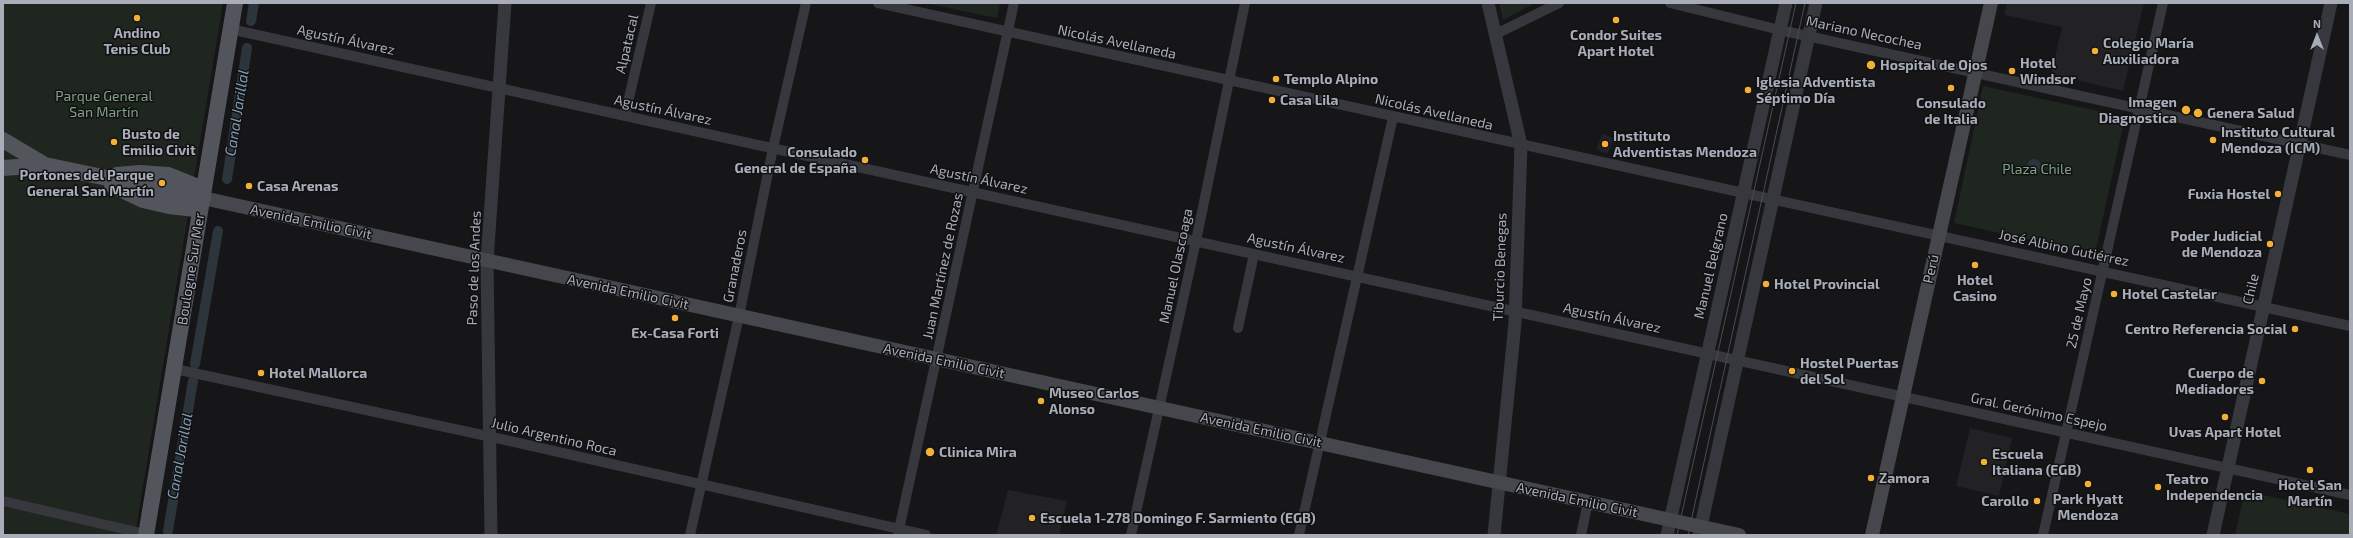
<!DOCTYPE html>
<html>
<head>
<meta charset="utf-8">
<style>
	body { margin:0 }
	#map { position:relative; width:2353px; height:538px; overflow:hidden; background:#161618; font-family:"Exo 2",sans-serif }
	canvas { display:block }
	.frame { position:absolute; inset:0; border:4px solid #a8adb8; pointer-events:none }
	.north { position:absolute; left:2297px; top:16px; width:40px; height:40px; -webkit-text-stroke:3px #111113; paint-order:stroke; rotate:0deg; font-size:11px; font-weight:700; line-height:16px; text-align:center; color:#a8adb8 }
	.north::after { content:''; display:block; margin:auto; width:14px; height:18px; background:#a8adb8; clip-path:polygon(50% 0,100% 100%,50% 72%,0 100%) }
</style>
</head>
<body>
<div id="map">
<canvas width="2353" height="538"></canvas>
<div class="frame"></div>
<div class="north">N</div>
</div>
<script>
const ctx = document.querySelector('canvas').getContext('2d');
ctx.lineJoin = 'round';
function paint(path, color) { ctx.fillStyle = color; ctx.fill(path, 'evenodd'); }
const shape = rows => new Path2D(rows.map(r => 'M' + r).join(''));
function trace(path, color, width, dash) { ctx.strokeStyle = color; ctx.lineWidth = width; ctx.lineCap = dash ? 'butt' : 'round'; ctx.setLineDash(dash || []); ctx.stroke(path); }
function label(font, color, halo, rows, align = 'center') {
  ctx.font = font + ' "Exo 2",sans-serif'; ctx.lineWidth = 3; ctx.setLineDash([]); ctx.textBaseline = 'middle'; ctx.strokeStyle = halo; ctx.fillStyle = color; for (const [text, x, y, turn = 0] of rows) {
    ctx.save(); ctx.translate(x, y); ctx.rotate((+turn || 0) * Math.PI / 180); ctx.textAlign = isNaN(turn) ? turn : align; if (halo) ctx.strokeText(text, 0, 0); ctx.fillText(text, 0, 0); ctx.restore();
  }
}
paint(shape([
	[2007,3,2144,3,2123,91,2051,74,2062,27,2004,15],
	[1603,133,1614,139,1607,154,1596,149],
	[1970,428,2012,438,1999,496,1956,486],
	[1008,490,1067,501,1059,535,996,535]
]), '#222225');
paint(shape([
	[3,3,223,3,135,535,3,535],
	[924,3,1000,3,997,18],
	[1499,3,1535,3,1503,20],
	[1983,86,2125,117,2095,254,1954,223],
	[2245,491,2350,514,2350,535,2235,535]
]), '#1e261f');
paint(shape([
	'2027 166a7 7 0 1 1 14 0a7 7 0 1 1-14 0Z'
]), '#2c353c');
trace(shape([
	[251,21,254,3],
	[227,179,247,48],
	[195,364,218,231],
	[168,531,193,381]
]), '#2c353c', 10);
trace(shape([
	[878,3,2350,326],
	[1670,3,1780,30,2350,155],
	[230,29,2350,495],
	[1496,34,1559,3],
	[625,115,651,3],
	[1238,328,1254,254],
	[175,369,501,439,926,535],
	[3,501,150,535],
	[898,534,1014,3],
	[690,535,739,316,773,148,806,3],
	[1131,535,1196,241,1245,3],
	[1299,535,1393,117],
	[1581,535,1588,502],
	[2043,535,2163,3]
]), '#37383d', 10);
trace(shape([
	[1488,3,1521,145,1515,323,1494,535],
	[491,535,487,261,505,3],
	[1667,535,1786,3],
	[1699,535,1816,3],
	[2213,535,2331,3]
]), '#37383d', 13);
trace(shape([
	[203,198,1739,535],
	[1872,535,1991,3]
]), '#45474d', 14);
trace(shape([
	[3,140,45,165],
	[3,168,45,165,203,198],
	[117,175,140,173,168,175,198,187,203,198],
	[112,185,143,200,169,206,195,209,203,198],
	[146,535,235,3]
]), '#53555c', 16);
trace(shape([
	[1677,535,1796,3],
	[1688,535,1805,3]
]), '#4a4c52', 1);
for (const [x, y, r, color] of [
	[137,18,4,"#f2b134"],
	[1616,20,4,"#f2b134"],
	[2095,51,4,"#f2b134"],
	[1871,65,5,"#f2b134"],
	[2012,71,4,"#f2b134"],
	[1276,79,4,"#f2b134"],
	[1951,88,4,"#f2b134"],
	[1748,90,4,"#f2b134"],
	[1272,100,4,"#f2b134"],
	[2186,110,5,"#f2b134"],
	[2198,113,5,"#f2b134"],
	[2213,140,4,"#f2b134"],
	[114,142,4,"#f2b134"],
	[1605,144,4,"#f2b134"],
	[865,160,4,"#f2b134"],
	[162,183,4,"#f2b134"],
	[249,186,4,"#f2b134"],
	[2278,194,4,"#f2b134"],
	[2270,244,4,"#f2b134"],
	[1975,265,4,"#f2b134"],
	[1766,284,4,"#f2b134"],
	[2114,294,4,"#f2b134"],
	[675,318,4,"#f2b134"],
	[2295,329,4,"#f2b134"],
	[1792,371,4,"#f2b134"],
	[261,373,4,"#f2b134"],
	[2262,381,4,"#f2b134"],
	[1041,401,4,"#f2b134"],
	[2225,417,4,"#f2b134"],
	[930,452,5,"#f2b134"],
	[1984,462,4,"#f2b134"],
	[2310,470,4,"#f2b134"],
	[1871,478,4,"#f2b134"],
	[2088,484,4,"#f2b134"],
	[2158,487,4,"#f2b134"],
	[2037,501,4,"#f2b134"],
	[1032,518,4,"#f2b134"]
]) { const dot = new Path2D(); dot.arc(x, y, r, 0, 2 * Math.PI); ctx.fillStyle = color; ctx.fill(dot); trace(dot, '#111113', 1.5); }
label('bold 14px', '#a8adb8', '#111113', [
	["Andino",137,33,"center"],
	["Tenis Club",137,49,"center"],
	["Condor Suites",1616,35,"center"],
	["Apart Hotel",1616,51,"center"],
	["Colegio María",2103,43],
	["Auxiliadora",2103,59],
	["Hotel",2020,63],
	["Windsor",2020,79],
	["Hospital de Ojos",1880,65],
	["Templo Alpino",1284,79],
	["Iglesia Adventista",1756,82],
	["Séptimo Día",1756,98],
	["Casa Lila",1280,100],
	["Imagen",2177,102,"right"],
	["Diagnostica",2177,118,"right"],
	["Consulado",1951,103,"center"],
	["de Italia",1951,119,"center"],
	["Genera Salud",2207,113],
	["Instituto Cultural",2221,132],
	["Mendoza (ICM)",2221,148],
	["Busto de",122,134],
	["Emilio Civit",122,150],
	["Instituto",1613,136],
	["Adventistas Mendoza",1613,152],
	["Consulado",857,152,"right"],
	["General de España",857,168,"right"],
	["Portones del Parque",154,175,"right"],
	["General San Martín",154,191,"right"],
	["Casa Arenas",257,186],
	["Fuxia Hostel",2270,194,"right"],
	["Poder Judicial",2262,236,"right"],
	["de Mendoza",2262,252,"right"],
	["Hotel",1975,280,"center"],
	["Casino",1975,296,"center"],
	["Hotel Provincial",1774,284],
	["Hotel Castelar",2122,294],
	["Centro Referencia Social",2287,329,"right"],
	["Ex-Casa Forti",675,333,"center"],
	["Hostel Puertas",1800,363],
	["del Sol",1800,379],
	["Hotel Mallorca",269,373],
	["Cuerpo de",2254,373,"right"],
	["Mediadores",2254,389,"right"],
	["Museo Carlos",1049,393],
	["Alonso",1049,409],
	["Uvas Apart Hotel",2225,432,"center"],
	["Clinica Mira",939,452],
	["Escuela",1992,454],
	["Italiana (EGB)",1992,470],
	["Zamora",1879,478],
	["Teatro",2166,479],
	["Independencia",2166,495],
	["Hotel San",2310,485,"center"],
	["Martín",2310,501,"center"],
	["Park Hyatt",2088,499,"center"],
	["Mendoza",2088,515,"center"],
	["Carollo",2029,501,"right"],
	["Escuela 1-278 Domingo F. Sarmiento (EGB)",1040,518]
], 'left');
label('14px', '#a8adb8', '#111113', [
	["Mariano Necochea",1864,33,12],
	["Agustín Álvarez",346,40,12],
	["Nicolás Avellaneda",1117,42,12],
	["Alpatacal",627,44,-77],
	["Agustín Álvarez",663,110,12],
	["Nicolás Avellaneda",1434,112,13],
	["Agustín Álvarez",979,179,12],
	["Avenida Emilio Civit",311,222,12],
	["Agustín Álvarez",1296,248,12],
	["José Albino Gutiérrez",2064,248,12],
	["Granaderos",735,266,-79],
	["Juan Martínez de Rozas",943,266,-78],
	["Manuel Olascoaga",1176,266,-78],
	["Manuel Belgrano",1711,266,-77],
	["Tiburcio Benegas",1500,267,-88],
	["Paso de los Andes",474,268,-88],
	["Boulogne Sur Mer",191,269,-81],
	["Perú",1931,269,-77],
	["Chile",2251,289,-77],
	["Avenida Emilio Civit",628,292,12],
	["25 de Mayo",2079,313,-77],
	["Agustín Álvarez",1612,318,12],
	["Avenida Emilio Civit",944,361,12],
	["Gral. Gerónimo Espejo",2039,412,12],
	["Avenida Emilio Civit",1261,430,12],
	["Julio Argentino Roca",554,437,13],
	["Avenida Emilio Civit",1577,500,12]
]);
label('14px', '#7fa381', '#111113', [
	["Parque General",104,96],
	["San Martín",104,112],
	["Plaza Chile",2037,169]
]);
label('italic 15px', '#7f9bb3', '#111113', [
	["Canal Jarillal",237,113,-81],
	["Canal Jarillal",180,456,-80]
]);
</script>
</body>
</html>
